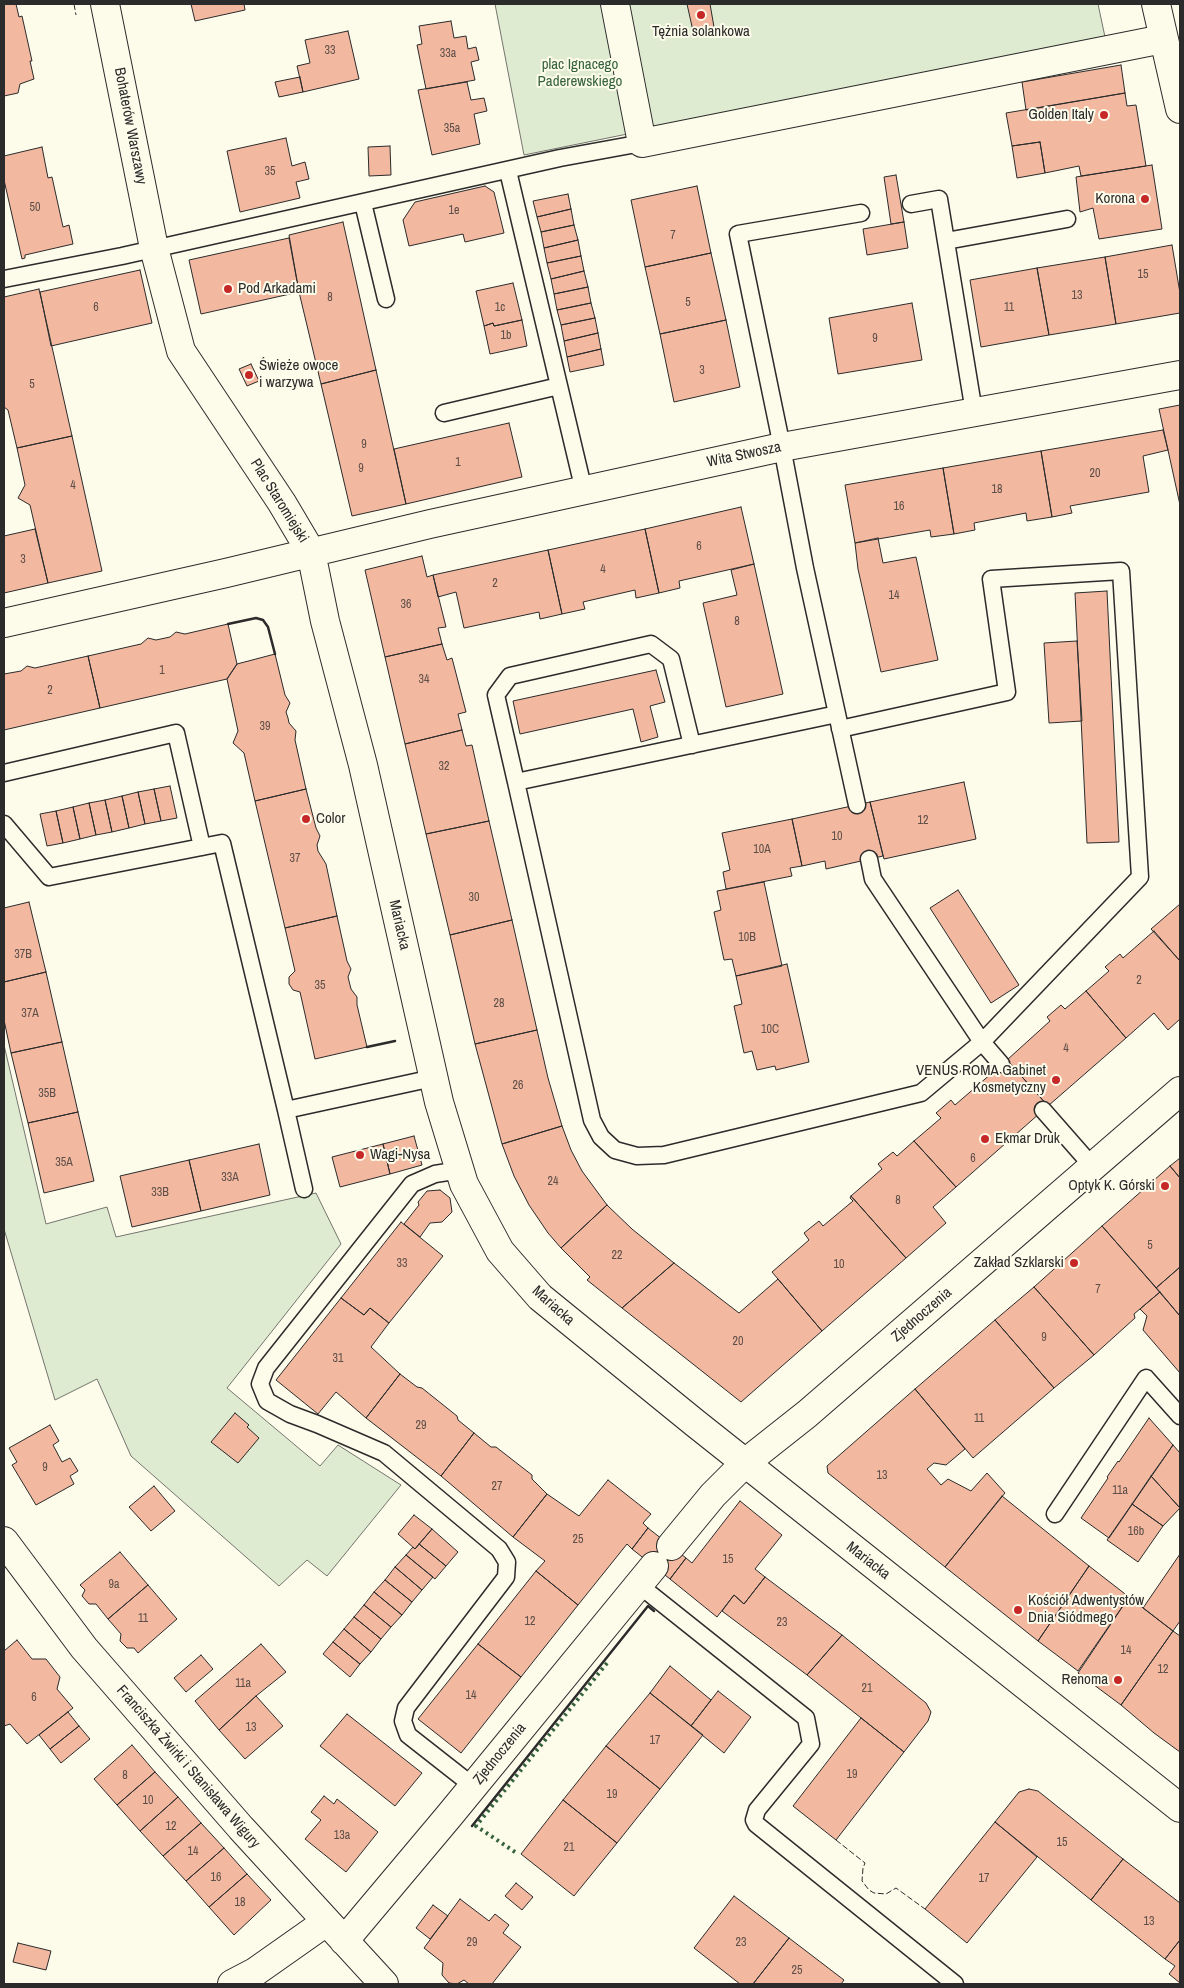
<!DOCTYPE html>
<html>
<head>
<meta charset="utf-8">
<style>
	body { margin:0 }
	#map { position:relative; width:1184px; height:1988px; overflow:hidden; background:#fdfbea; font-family:"Archivo Narrow",sans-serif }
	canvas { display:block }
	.frame { position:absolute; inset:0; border:5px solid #2b2b2b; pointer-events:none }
</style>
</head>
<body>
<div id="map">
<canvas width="1184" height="1988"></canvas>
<div class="frame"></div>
</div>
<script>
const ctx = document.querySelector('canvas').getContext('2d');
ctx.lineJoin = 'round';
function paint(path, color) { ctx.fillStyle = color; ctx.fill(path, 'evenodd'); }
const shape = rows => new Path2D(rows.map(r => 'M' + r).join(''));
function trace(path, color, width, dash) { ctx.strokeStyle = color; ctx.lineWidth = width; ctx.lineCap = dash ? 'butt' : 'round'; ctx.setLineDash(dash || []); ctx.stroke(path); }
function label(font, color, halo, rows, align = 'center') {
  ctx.font = font + ' "Archivo Narrow",sans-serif'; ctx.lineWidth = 4; ctx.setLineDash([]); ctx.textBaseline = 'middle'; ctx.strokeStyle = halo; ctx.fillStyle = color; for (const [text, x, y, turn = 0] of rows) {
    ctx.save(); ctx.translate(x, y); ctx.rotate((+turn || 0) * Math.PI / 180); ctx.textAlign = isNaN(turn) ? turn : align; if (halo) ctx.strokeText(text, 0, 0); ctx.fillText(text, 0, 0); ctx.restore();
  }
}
const green = shape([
	[495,4,1098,4,1105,37,524,155,495,4],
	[4,1045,46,1224,107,1207,116,1237,316,1193,341,1244,227,1388,320,1466,338,1445,401,1485,327,1576,307,1560,279,1586,131,1456,97,1379,55,1400,4,1229,4,1045]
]);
paint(green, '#deebd1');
trace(green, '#74746e', 1);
const building = shape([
	[4,4,16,4,19,17,22,16,32,61,30,61,34,79,20,84,18,93,4,96,4,4],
	[191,4,244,4,245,10,195,21,191,4],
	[687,4,710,4,714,27,693,31,687,4],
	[451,21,454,38,466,36,468,49,476,47,479,60,471,62,475,80,426,89,417,45,422,44,419,26,451,21],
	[348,31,359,79,303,92,297,66,310,63,305,40,348,31],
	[1121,65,1125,93,1026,110,1022,82,1121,65],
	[300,77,303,92,279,97,275,82,300,77],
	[467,82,471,100,484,98,487,111,474,114,480,144,432,155,418,90,467,82],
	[1125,93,1127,106,1136,105,1146,166,1081,176,1079,166,1045,173,1040,142,1012,146,1006,113,1125,93],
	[286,138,292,166,305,162,309,179,296,182,300,198,240,212,227,151,286,138],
	[1040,142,1045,173,1017,178,1012,146,1040,142],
	[390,146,391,175,369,176,368,147,390,146],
	[42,147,48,178,52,177,63,227,69,225,73,244,25,255,25,258,22,259,4,180,4,156,42,147],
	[1152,165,1162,229,1099,239,1093,208,1080,212,1076,177,1152,165],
	[896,175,904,222,891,224,884,177,896,175],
	[485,186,494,192,504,233,465,242,463,234,409,246,403,220,415,202,485,186],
	[697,186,711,253,645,267,631,200,697,186],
	[568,194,571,209,537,217,533,201,568,194],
	[571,209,574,225,541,232,537,217,571,209],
	[343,222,376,370,321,384,299,292,289,235,343,222],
	[904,222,908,248,867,255,863,229,904,222],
	[574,225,578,240,544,248,541,232,574,225],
	[289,238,299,292,201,314,189,260,289,238],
	[578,240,581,256,547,263,544,248,578,240],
	[1172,245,1180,293,1180,313,1116,324,1105,257,1172,245],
	[711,253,726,320,660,334,645,267,711,253],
	[581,256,584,271,551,279,547,263,581,256],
	[1105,257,1116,324,1049,335,1037,268,1105,257],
	[1037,268,1049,335,981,347,970,280,1037,268],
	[140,270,152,323,51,346,40,292,140,270],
	[584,271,588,287,554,294,551,279,584,271],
	[513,283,522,320,494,326,493,323,484,326,476,291,513,283],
	[588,287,591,303,557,310,554,294,588,287],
	[39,289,72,436,17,448,8,410,4,407,4,297,39,289],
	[591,303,595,318,561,325,557,310,591,303],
	[912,303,922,360,838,374,829,318,912,303],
	[595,318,598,333,564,341,561,325,595,318],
	[522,320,527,346,490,354,484,326,493,323,494,326,522,320],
	[726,320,740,387,674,402,660,334,726,320],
	[598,333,601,349,567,357,564,341,598,333],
	[601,349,604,365,570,372,567,357,601,349],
	[251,364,259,381,247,386,239,369,251,364],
	[376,370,406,504,352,516,321,384,376,370],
	[1180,405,1180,505,1159,409,1180,405],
	[509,423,522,477,406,504,394,449,509,423],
	[1163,430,1168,450,1143,456,1149,492,1070,506,1072,513,1052,517,1041,451,1163,430],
	[72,436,102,571,48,583,30,505,18,498,25,485,17,448,72,436],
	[1041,451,1052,517,1027,521,1026,513,974,523,975,530,954,534,943,468,1041,451],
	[943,468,954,534,931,537,930,530,855,543,845,485,943,468],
	[741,507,754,564,679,581,680,588,659,593,645,529,741,507],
	[35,529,48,583,4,593,4,536,35,529],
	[645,529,659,593,636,598,635,590,583,602,585,609,562,614,548,550,645,529],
	[878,538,883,563,916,557,938,660,881,672,858,569,855,543,878,538],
	[548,550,562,614,540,619,539,612,464,628,456,592,438,597,433,575,548,550],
	[422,556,427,577,433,575,446,627,438,628,442,644,385,657,365,570,422,556],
	[754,564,783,694,726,707,703,603,737,595,731,570,754,564],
	[1107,591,1119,842,1087,843,1075,593,1107,591],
	[228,624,237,664,227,679,100,708,88,656,141,644,148,638,156,640,170,637,176,632,185,634,228,624],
	[1077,641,1082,721,1049,723,1044,643,1077,641],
	[442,644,447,660,452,658,466,712,458,714,462,730,405,744,385,657,442,644],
	[275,654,285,695,290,703,286,712,288,718,289,723,296,731,295,740,306,789,255,801,244,753,233,743,238,731,227,679,237,664,275,654],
	[88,656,100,708,4,730,4,674,21,671,27,666,35,668,88,656],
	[656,670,665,702,650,706,658,737,641,742,633,709,520,734,513,701,656,670],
	[462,730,466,746,472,745,489,821,426,834,405,744,462,730],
	[964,782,976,839,884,859,870,802,964,782],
	[170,786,177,818,161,821,154,789,170,786],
	[154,789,161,821,145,824,138,792,154,789],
	[306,789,316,828,320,836,317,845,318,851,326,864,337,916,285,928,255,801,306,789],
	[138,792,145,824,129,828,122,796,138,792],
	[122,796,129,828,112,832,105,800,122,796],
	[105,800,112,832,96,835,89,803,105,800],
	[870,802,883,856,826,869,825,861,802,866,792,819,870,802],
	[89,803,96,835,80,839,73,807,89,803],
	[73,807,80,839,63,843,56,811,73,807],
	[56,811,63,843,47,846,40,814,56,811],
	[792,819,802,866,790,868,792,876,726,889,723,872,730,870,722,833,792,819],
	[489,821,512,920,450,935,426,834,489,821],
	[764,882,782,966,736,976,732,959,724,960,714,912,721,910,717,891,764,882],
	[958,890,1019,985,991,1003,930,908,958,890],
	[29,902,46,972,4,982,4,908,29,902],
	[1180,904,1180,961,1151,929,1180,904],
	[337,916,347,961,351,969,348,977,351,989,357,997,357,1005,367,1047,315,1059,300,992,293,990,289,984,289,977,295,971,285,928,337,916],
	[512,920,537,1030,475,1044,450,935,512,920],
	[1154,931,1180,961,1180,1019,1168,1030,1154,1013,1126,1038,1086,991,1109,971,1105,967,1120,954,1123,958,1154,931],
	[787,964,809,1062,776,1070,775,1066,757,1070,752,1051,744,1053,734,1006,742,1004,736,976,787,964],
	[46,972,62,1042,11,1053,4,1020,4,982,46,972],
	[1086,991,1126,1038,1048,1106,1007,1060,1050,1021,1047,1017,1061,1005,1065,1009,1086,991],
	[537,1030,548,1078,562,1126,502,1144,475,1044,537,1030],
	[62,1042,78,1112,28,1123,11,1053,62,1042],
	[1007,1060,1048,1106,956,1187,914,1141,941,1118,936,1113,951,1100,955,1105,1007,1060],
	[78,1112,94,1181,44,1193,28,1123,78,1112],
	[562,1126,571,1150,582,1171,607,1205,561,1248,548,1233,529,1205,514,1176,502,1144,562,1126],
	[414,1136,422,1165,390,1174,383,1144,414,1136],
	[914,1141,956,1187,933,1207,946,1223,906,1258,851,1196,882,1169,878,1164,893,1152,897,1156,914,1141],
	[259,1144,270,1195,201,1211,189,1160,259,1144],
	[383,1144,390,1174,340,1187,332,1157,383,1144],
	[1180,1158,1180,1178,1170,1166,1180,1158],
	[189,1160,201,1211,132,1227,120,1176,189,1160],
	[1170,1166,1180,1178,1180,1267,1156,1288,1102,1226,1170,1166],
	[440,1190,450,1198,452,1212,442,1222,430,1223,420,1237,404,1224,419,1205,418,1202,427,1191,440,1190],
	[851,1196,906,1258,822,1331,772,1272,809,1240,804,1233,819,1221,823,1226,853,1201,850,1198,851,1196],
	[607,1205,632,1229,674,1263,622,1308,587,1280,590,1277,561,1248,607,1205],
	[401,1222,443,1256,389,1323,370,1308,364,1315,341,1298,401,1222],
	[1102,1226,1160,1292,1134,1314,1135,1318,1094,1355,1034,1287,1102,1226],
	[674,1263,739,1313,778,1279,822,1331,741,1402,622,1308,674,1263],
	[1179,1268,1180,1270,1180,1316,1156,1288,1179,1268],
	[1034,1287,1094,1355,1054,1388,995,1320,1034,1287],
	[1160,1292,1180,1316,1180,1373,1143,1330,1147,1316,1140,1309,1160,1292],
	[341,1298,364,1315,370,1308,389,1323,371,1347,400,1374,366,1418,336,1392,318,1414,276,1380,341,1298],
	[995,1320,1054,1388,973,1458,915,1389,995,1320],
	[400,1374,417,1387,422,1388,457,1416,458,1420,474,1433,441,1476,366,1418,400,1374],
	[915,1389,965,1449,946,1465,934,1463,927,1469,941,1485,948,1479,971,1491,987,1473,1005,1493,945,1567,828,1473,827,1466,915,1389],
	[235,1413,249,1425,247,1427,259,1438,238,1463,211,1442,235,1413],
	[1149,1418,1173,1445,1109,1538,1081,1518,1108,1478,1107,1477,1118,1461,1119,1462,1149,1418],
	[50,1425,59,1441,53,1445,62,1462,70,1458,78,1471,70,1476,74,1484,36,1505,12,1465,17,1462,9,1448,50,1425],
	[474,1433,491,1447,496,1447,532,1475,532,1479,547,1494,513,1537,441,1476,474,1433],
	[1173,1445,1180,1453,1180,1508,1151,1476,1173,1445],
	[1151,1476,1180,1508,1163,1526,1132,1504,1151,1476],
	[608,1480,651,1514,643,1523,648,1528,632,1549,627,1544,578,1605,536,1571,545,1561,513,1537,547,1494,579,1516,608,1480],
	[154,1486,175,1511,151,1531,129,1507,154,1486],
	[1002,1496,1089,1566,1038,1641,945,1567,1002,1496],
	[740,1501,782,1535,755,1569,765,1577,744,1604,734,1595,717,1617,670,1579,686,1558,692,1563,740,1501],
	[1132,1504,1163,1526,1138,1562,1107,1540,1132,1504],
	[414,1515,432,1529,415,1549,398,1534,414,1515],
	[648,1528,686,1558,670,1579,632,1549,648,1528],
	[432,1529,458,1552,446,1566,419,1544,432,1529],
	[419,1544,446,1566,435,1579,406,1555,413,1547,415,1549,419,1544],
	[120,1552,148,1585,108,1619,96,1604,89,1604,82,1596,85,1590,80,1585,120,1552],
	[1180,1554,1180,1621,1173,1631,1143,1608,1180,1554],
	[406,1555,433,1577,422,1590,395,1567,406,1555],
	[1089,1566,1129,1597,1078,1671,1038,1641,1089,1566],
	[395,1567,422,1590,412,1602,385,1580,395,1567],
	[536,1571,578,1605,521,1677,478,1644,536,1571],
	[765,1577,842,1635,807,1675,722,1611,734,1595,744,1604,765,1577],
	[385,1580,412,1602,402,1615,374,1592,385,1580],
	[148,1585,177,1619,138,1653,134,1648,127,1648,120,1641,121,1634,108,1619,148,1585],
	[374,1592,402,1615,391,1627,364,1605,374,1592],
	[1129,1597,1173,1631,1121,1705,1078,1673,1129,1597],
	[364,1605,391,1627,381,1639,354,1617,364,1605],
	[354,1617,381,1639,371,1652,344,1629,354,1617],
	[344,1629,371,1652,360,1664,333,1642,344,1629],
	[1173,1631,1180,1636,1180,1752,1154,1733,1121,1705,1173,1631],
	[842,1635,926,1703,931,1712,928,1721,904,1752,807,1675,842,1635],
	[17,1640,32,1659,46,1659,60,1677,57,1689,73,1708,27,1744,10,1724,4,1726,4,1651,17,1640],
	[333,1642,360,1664,350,1677,323,1654,333,1642],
	[261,1644,286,1672,256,1696,219,1730,195,1701,261,1644],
	[478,1644,521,1677,461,1753,418,1719,478,1644],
	[201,1655,213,1669,186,1692,174,1678,201,1655],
	[670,1666,711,1700,691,1726,650,1693,670,1666],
	[718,1691,751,1717,724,1753,691,1726,718,1691],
	[650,1693,703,1735,660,1789,606,1746,650,1693],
	[256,1696,283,1726,245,1759,219,1730,256,1696],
	[68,1712,79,1726,50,1749,39,1735,68,1712],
	[347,1714,422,1773,395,1806,320,1746,347,1714],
	[861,1718,904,1752,836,1840,793,1806,861,1718],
	[79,1726,90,1739,61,1763,50,1749,79,1726],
	[132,1745,155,1772,117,1805,94,1779,132,1745],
	[606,1746,660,1789,617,1843,563,1800,606,1746],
	[155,1772,178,1797,140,1831,117,1805,155,1772],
	[1029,1789,1038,1791,1123,1859,1091,1900,995,1822,1019,1792,1029,1789],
	[324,1796,334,1804,337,1799,378,1832,346,1872,305,1839,321,1820,311,1812,324,1796],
	[178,1797,201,1823,163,1856,140,1831,178,1797],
	[563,1800,617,1843,574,1896,521,1854,563,1800],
	[995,1822,1037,1857,967,1943,925,1909,995,1822],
	[201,1823,224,1848,186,1881,163,1856,201,1823],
	[224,1848,247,1874,209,1907,186,1881,224,1848],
	[1123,1859,1180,1903,1180,1940,1165,1959,1091,1900,1123,1859],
	[247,1874,271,1900,234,1935,209,1907,247,1874],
	[516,1883,533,1897,522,1910,505,1896,516,1883],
	[734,1896,789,1938,753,1984,740,1984,694,1948,734,1896],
	[460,1899,489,1921,495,1914,509,1925,503,1933,521,1947,492,1984,469,1984,464,1980,457,1984,449,1983,442,1975,443,1963,424,1948,460,1899],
	[433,1905,448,1916,430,1939,416,1928,433,1905],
	[789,1938,844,1980,841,1984,753,1984,789,1938],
	[1180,1940,1180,1983,1169,1974,1175,1966,1165,1959,1180,1940],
	[18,1943,51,1951,46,1970,13,1962,18,1943]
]);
paint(building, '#f2b8a0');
trace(building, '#2b2b2b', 1);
const lane = shape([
	[508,171,584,491],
	[363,203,386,299],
	[911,204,939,199,974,412],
	[946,241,1067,219],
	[4,279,122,256,560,158,642,143],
	[444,413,559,386],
	[837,714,516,782,592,1120,601,1137,615,1150,637,1156,664,1155,921,1093,982,1042,1140,877,1121,571,991,579,1007,692,840,729],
	[4,773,176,733,202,847],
	[516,782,496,695,510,676,651,644,671,659,692,745],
	[857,805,805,568,782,447,738,234,861,213],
	[4,824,49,877,222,843,286,1110,433,1078],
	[869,859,873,879,982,1042,1001,1064],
	[286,1110,304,1189],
	[1043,1110,1093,1167],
	[460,1170,435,1174,412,1184,266,1368,260,1384,267,1401,290,1414,317,1424,384,1453,499,1549,507,1562,506,1577,406,1708,403,1721,408,1735,473,1786],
	[1055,1514,1146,1378,1180,1416],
	[639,1585,806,1718,811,1744,757,1810,754,1820,756,1824,955,1984]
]);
const street = shape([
	[105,4,154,248,181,351,282,503,311,552,325,621,363,765,439,1102,464,1184,500,1251,540,1297,695,1423,1180,1808],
	[615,4,642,143,1163,39],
	[4,623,226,573,430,524,782,447,1180,375],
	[4,1541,84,1648,241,1828,384,1984],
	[671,1546,713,1495,745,1463,807,1414,1180,1091],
	[344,1941,449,1816,654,1566],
	[232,1984,255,1972,326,1922]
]);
const secondary = shape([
	[1156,4,1180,109]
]);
trace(lane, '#2b2b2b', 19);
trace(street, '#2b2b2b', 30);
trace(secondary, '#2b2b2b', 30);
trace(lane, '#fdfbea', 16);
trace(street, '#fdfbea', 28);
trace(secondary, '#fdfbea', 28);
trace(shape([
	[515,1852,476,1826,607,1663]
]), '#34623c', 4, [2.5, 4]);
trace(shape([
	[74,4,76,15],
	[836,1840,865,1863,863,1868,862,1881,869,1890,874,1893,886,1894,896,1888,925,1909]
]), '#2b2b2b', 1, [6, 2.5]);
trace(shape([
	[228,624,256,618,263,620,268,627,275,654],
	[367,1047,395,1041],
	[472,1826,648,1606,654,1611]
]), '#2b2b2b', 2.5);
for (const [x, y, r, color] of [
	[701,15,5,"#c62828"],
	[1104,115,5,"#c62828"],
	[1145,199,5,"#c62828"],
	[228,289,5,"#c62828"],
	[249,375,5,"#c62828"],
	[306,819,5,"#c62828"],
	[1056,1080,5,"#c62828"],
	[985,1139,5,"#c62828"],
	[360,1155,5,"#c62828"],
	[1165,1186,5,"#c62828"],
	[1074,1263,5,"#c62828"],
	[1018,1610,5,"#c62828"],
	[1118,1680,5,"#c62828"]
]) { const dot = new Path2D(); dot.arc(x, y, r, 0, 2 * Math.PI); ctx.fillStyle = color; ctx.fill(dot); trace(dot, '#fdfbea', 2); }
label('12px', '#5d4e48', null, [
	["33",330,51],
	["33a",448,54],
	["35a",452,129],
	["35",270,172],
	["50",35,208],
	["1e",454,211],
	["7",673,236],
	["15",1143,275],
	["13",1077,296],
	["8",330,298],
	["5",688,303],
	["6",96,308],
	["1c",500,308],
	["11",1009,308],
	["1b",506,336],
	["9",875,339],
	["3",702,371],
	["5",32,385],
	["9",364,445],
	["1",458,463],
	["9",361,469],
	["20",1095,474],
	["4",73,486],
	["18",997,490],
	["16",899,507],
	["6",699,547],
	["3",23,560],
	["4",603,570],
	["2",495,584],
	["14",894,596],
	["36",406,605],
	["8",737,622],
	["1",162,671],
	["34",424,680],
	["2",50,691],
	["39",265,727],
	["32",444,767],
	["12",923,821],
	["10",837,837],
	["10A",762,850],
	["37",295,859],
	["30",474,898],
	["10B",747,938],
	["37B",23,955],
	["2",1139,981],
	["35",320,986],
	["28",499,1004],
	["37A",30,1014],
	["10C",770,1030],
	["4",1066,1049],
	["26",518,1086],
	["35B",47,1094],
	["6",973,1159],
	["35A",64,1163],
	["33A",230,1178],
	["24",553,1182],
	["33B",160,1193],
	["8",898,1201],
	["5",1150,1246],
	["22",617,1256],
	["33",402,1264],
	["10",839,1265],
	["7",1098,1290],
	["9",1044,1338],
	["20",738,1342],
	["31",338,1359],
	["11",979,1419],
	["29",421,1426],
	["9",45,1468],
	["13",882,1476],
	["27",497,1487],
	["11a",1120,1491],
	["16b",1136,1532],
	["25",578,1540],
	["15",728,1560],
	["9a",114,1585],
	["11",143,1619],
	["12",530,1622],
	["23",782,1623],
	["14",1126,1651],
	["12",1163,1670],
	["11a",243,1684],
	["21",867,1689],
	["14",471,1696],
	["6",34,1698],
	["13",251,1728],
	["17",655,1741],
	["19",852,1775],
	["8",125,1776],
	["19",612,1795],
	["10",148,1801],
	["12",171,1827],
	["13a",342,1836],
	["15",1062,1843],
	["21",569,1848],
	["14",193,1852],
	["16",216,1878],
	["17",984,1879],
	["18",240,1903],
	["13",1149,1922],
	["29",472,1943],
	["23",741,1943],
	["25",797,1971]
]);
label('15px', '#2b2b2b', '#fdfbea', [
	["Tężnia solankowa",701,32,"center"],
	["Golden Italy",1094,115],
	["Korona",1135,199],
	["Pod Arkadami",238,289,"left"],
	["Świeże owoce",259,366,"left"],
	["i warzywa",259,383,"left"],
	["Color",316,819,"left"],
	["VENUS ROMA Gabinet",1046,1071],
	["Kosmetyczny",1046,1088],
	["Ekmar Druk",995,1139,"left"],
	["Wagi-Nysa",370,1155,"left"],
	["Optyk K. Górski",1155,1186],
	["Zakład Szklarski",1064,1263],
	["Kościół Adwentystów",1028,1601,"left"],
	["Dnia Siódmego",1028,1618,"left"],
	["Renoma",1108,1680]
], 'right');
label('15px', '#34623c', '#fdfbea', [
	["plac Ignacego",580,65],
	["Paderewskiego",580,82]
]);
label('15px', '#2b2b2b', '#fdfbea', [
	["Bohaterów Warszawy",130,126,79],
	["Wita Stwosza",744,455,-12],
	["Plac Staromiejski",279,501,58],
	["Mariacka",399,925,77],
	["Mariacka",553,1306,42],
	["Zjednoczenia",922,1315,-41],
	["Mariacka",868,1561,38],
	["Zjednoczenia",500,1754,-51],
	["Franciszka Żwirki i Stanisława Wigury",188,1767,49]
]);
</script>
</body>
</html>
